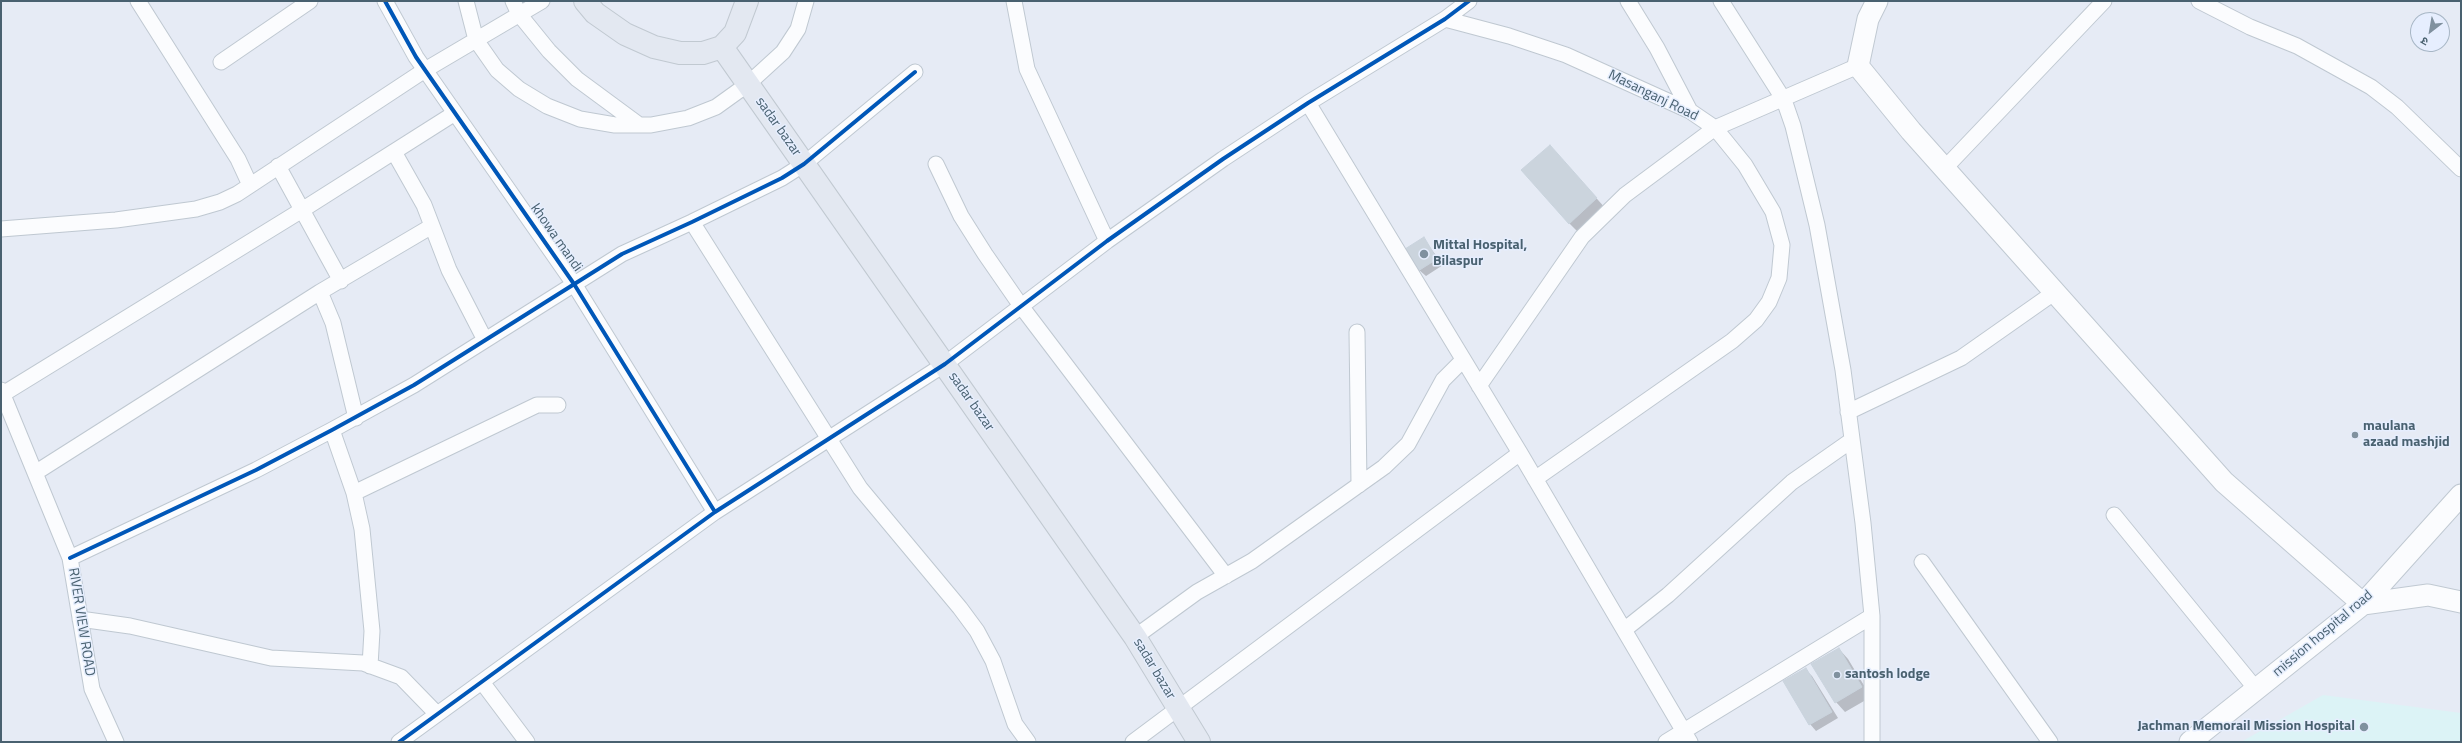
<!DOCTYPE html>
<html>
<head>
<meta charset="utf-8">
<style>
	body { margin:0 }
	#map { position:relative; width:2462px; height:743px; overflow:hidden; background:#e6ebf5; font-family:"Titillium Web","Noto Sans Devanagari",sans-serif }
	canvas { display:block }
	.frame { position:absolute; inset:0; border:2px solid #496170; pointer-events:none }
	.north { position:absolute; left:2410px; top:12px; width:40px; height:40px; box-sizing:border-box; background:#e6eefe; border:1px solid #a7b6c5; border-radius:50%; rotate:211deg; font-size:11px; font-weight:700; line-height:16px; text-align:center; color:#496170 }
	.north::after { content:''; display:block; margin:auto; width:14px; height:18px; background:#80919f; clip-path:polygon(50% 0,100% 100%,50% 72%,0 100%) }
</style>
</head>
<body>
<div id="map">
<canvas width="2462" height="743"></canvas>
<div class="frame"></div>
<div class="north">उ</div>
</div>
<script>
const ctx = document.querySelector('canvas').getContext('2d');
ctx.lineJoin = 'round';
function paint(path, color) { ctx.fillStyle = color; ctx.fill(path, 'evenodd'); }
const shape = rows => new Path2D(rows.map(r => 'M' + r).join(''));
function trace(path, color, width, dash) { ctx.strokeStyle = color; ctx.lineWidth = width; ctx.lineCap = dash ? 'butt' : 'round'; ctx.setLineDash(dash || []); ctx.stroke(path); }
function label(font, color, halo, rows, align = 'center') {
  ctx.font = font + ' "Titillium Web",sans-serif'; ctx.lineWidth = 3; ctx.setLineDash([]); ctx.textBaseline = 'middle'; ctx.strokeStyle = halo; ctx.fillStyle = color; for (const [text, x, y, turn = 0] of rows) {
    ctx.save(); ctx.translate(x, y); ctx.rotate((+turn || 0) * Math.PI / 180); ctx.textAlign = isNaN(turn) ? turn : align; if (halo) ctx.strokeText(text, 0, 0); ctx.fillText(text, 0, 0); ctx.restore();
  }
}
paint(shape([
	[2323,695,2461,713,2461,742,2241,742]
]), '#dcf3f6');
paint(shape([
	[1559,156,1606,209,1579,233,1569,223],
	[1424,239,1443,265,1426,276,1419,270],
	[1839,649,1848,659,1871,697,1845,712,1836,702],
	[1806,670,1812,676,1838,718,1816,731,1810,724,1785,682]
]), '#0003');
const building = shape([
	[1550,145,1597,198,1569,224,1521,170,1550,145],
	[1424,237,1437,259,1418,271,1405,249,1424,237],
	[1839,648,1862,687,1835,703,1811,664,1839,648],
	[1806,668,1832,712,1809,725,1783,681,1806,668]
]);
paint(building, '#cbd4dd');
trace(building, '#c9d3dd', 1);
const street = shape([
	[138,1,238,159,250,185],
	[385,1,416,57,574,284,715,512],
	[466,1,476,40,497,70,519,89,547,106,580,119,615,125,651,125,688,118,716,107,748,84,783,52,798,29,806,1],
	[513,1,519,14,549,51,577,79,638,124],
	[1014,1,1027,69,1107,241],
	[1628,1,1657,48,1690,111],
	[1721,1,1784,100,1793,126,1817,225,1843,370,1863,523,1872,616,1872,742],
	[2199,1,2250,27,2297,46,2371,87,2397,107,2461,169],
	[1445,19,1509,36,1566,55,1690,111,1715,128,1858,66],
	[221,62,310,1],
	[1308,103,1520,453,1690,742],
	[394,152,424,205,449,270,485,340],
	[936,164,961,216,985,254,1021,306,1226,576],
	[278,166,341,281],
	[1945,168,2104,1],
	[692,222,860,488,960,608,977,631,993,661,1015,724,1028,742],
	[1,229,116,220,196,209,220,202,237,194,425,70,542,1],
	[320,292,333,323,356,418],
	[1357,332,1359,485],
	[1479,386,1582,237,1625,195,1715,128,1745,165,1773,212,1782,245,1779,278,1769,302,1756,320,1732,341,1535,479],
	[1,390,70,558,92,689,116,742],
	[3,394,302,210,455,113],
	[1848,412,1961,358,2055,292],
	[332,430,354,493,362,529,372,631,370,666],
	[35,473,320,292,432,226],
	[354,493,537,405,558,405],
	[2114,515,2256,689],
	[70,558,256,470,332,430,414,385,622,254,692,222,782,178,804,164,915,72],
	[1922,562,2050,742],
	[80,619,130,626,271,658,363,663,401,677,437,714],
	[1624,630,1668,595,1792,482,1852,440],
	[1135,637,1197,592,1252,561,1384,467,1408,444,1443,380,1463,360],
	[482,682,527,742],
	[399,742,715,512,945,364,1107,241,1223,159,1308,103,1445,19,1469,1],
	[1133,742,1520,453],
	[1666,742,1872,616]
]);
const secondary = shape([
	[1877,1,1868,19,1858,66,1911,131,2224,482,2363,604,2428,595,2461,602],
	[2190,742,2363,604,2461,495]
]);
const primary = shape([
	[585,1,595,13,625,34,654,47,680,53,703,53,722,47,735,33,747,1],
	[722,47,1135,637,1199,742]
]);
trace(street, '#bfc8d1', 17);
trace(secondary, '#c0c9d2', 23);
trace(primary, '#c1c9d1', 24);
trace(street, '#fbfcfe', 15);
trace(secondary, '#fbfcfe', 21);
trace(primary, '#e3e8f1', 22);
trace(shape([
	[385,1,416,57,574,284,715,512],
	[70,558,256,470,332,430,414,385,622,254,692,222,782,178,804,164,915,72],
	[399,742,715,512,945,364,1107,241,1223,159,1308,103,1445,19,1469,1]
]), '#0057b8', 4);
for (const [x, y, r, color] of [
	[1424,254,5,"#80919f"],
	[2355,435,4,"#80919f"],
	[1837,675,4,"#80919f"],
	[2364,727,5,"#80919f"]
]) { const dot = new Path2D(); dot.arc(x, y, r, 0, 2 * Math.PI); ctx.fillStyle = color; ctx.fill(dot); trace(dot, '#e6eefe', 1.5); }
label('14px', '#496170', '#e6eefe', [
	["Masanganj Road",1653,96,26],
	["sadar bazar",778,127,55],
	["khowa mandi",556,238,55],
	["sadar bazar",971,402,55],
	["RIVER VIEW ROAD",81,622,81],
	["mission hospital road",2323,634,-40],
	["sadar bazar",1154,669,59]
]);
label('bold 14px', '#496170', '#e6eefe', [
	["Mittal Hospital,",1433,246],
	["Bilaspur",1433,262],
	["maulana",2363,427],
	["azaad mashjid",2363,443],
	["santosh lodge",1845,675],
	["Jachman Memorail Mission Hospital",2355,727,"right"]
], 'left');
</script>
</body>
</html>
